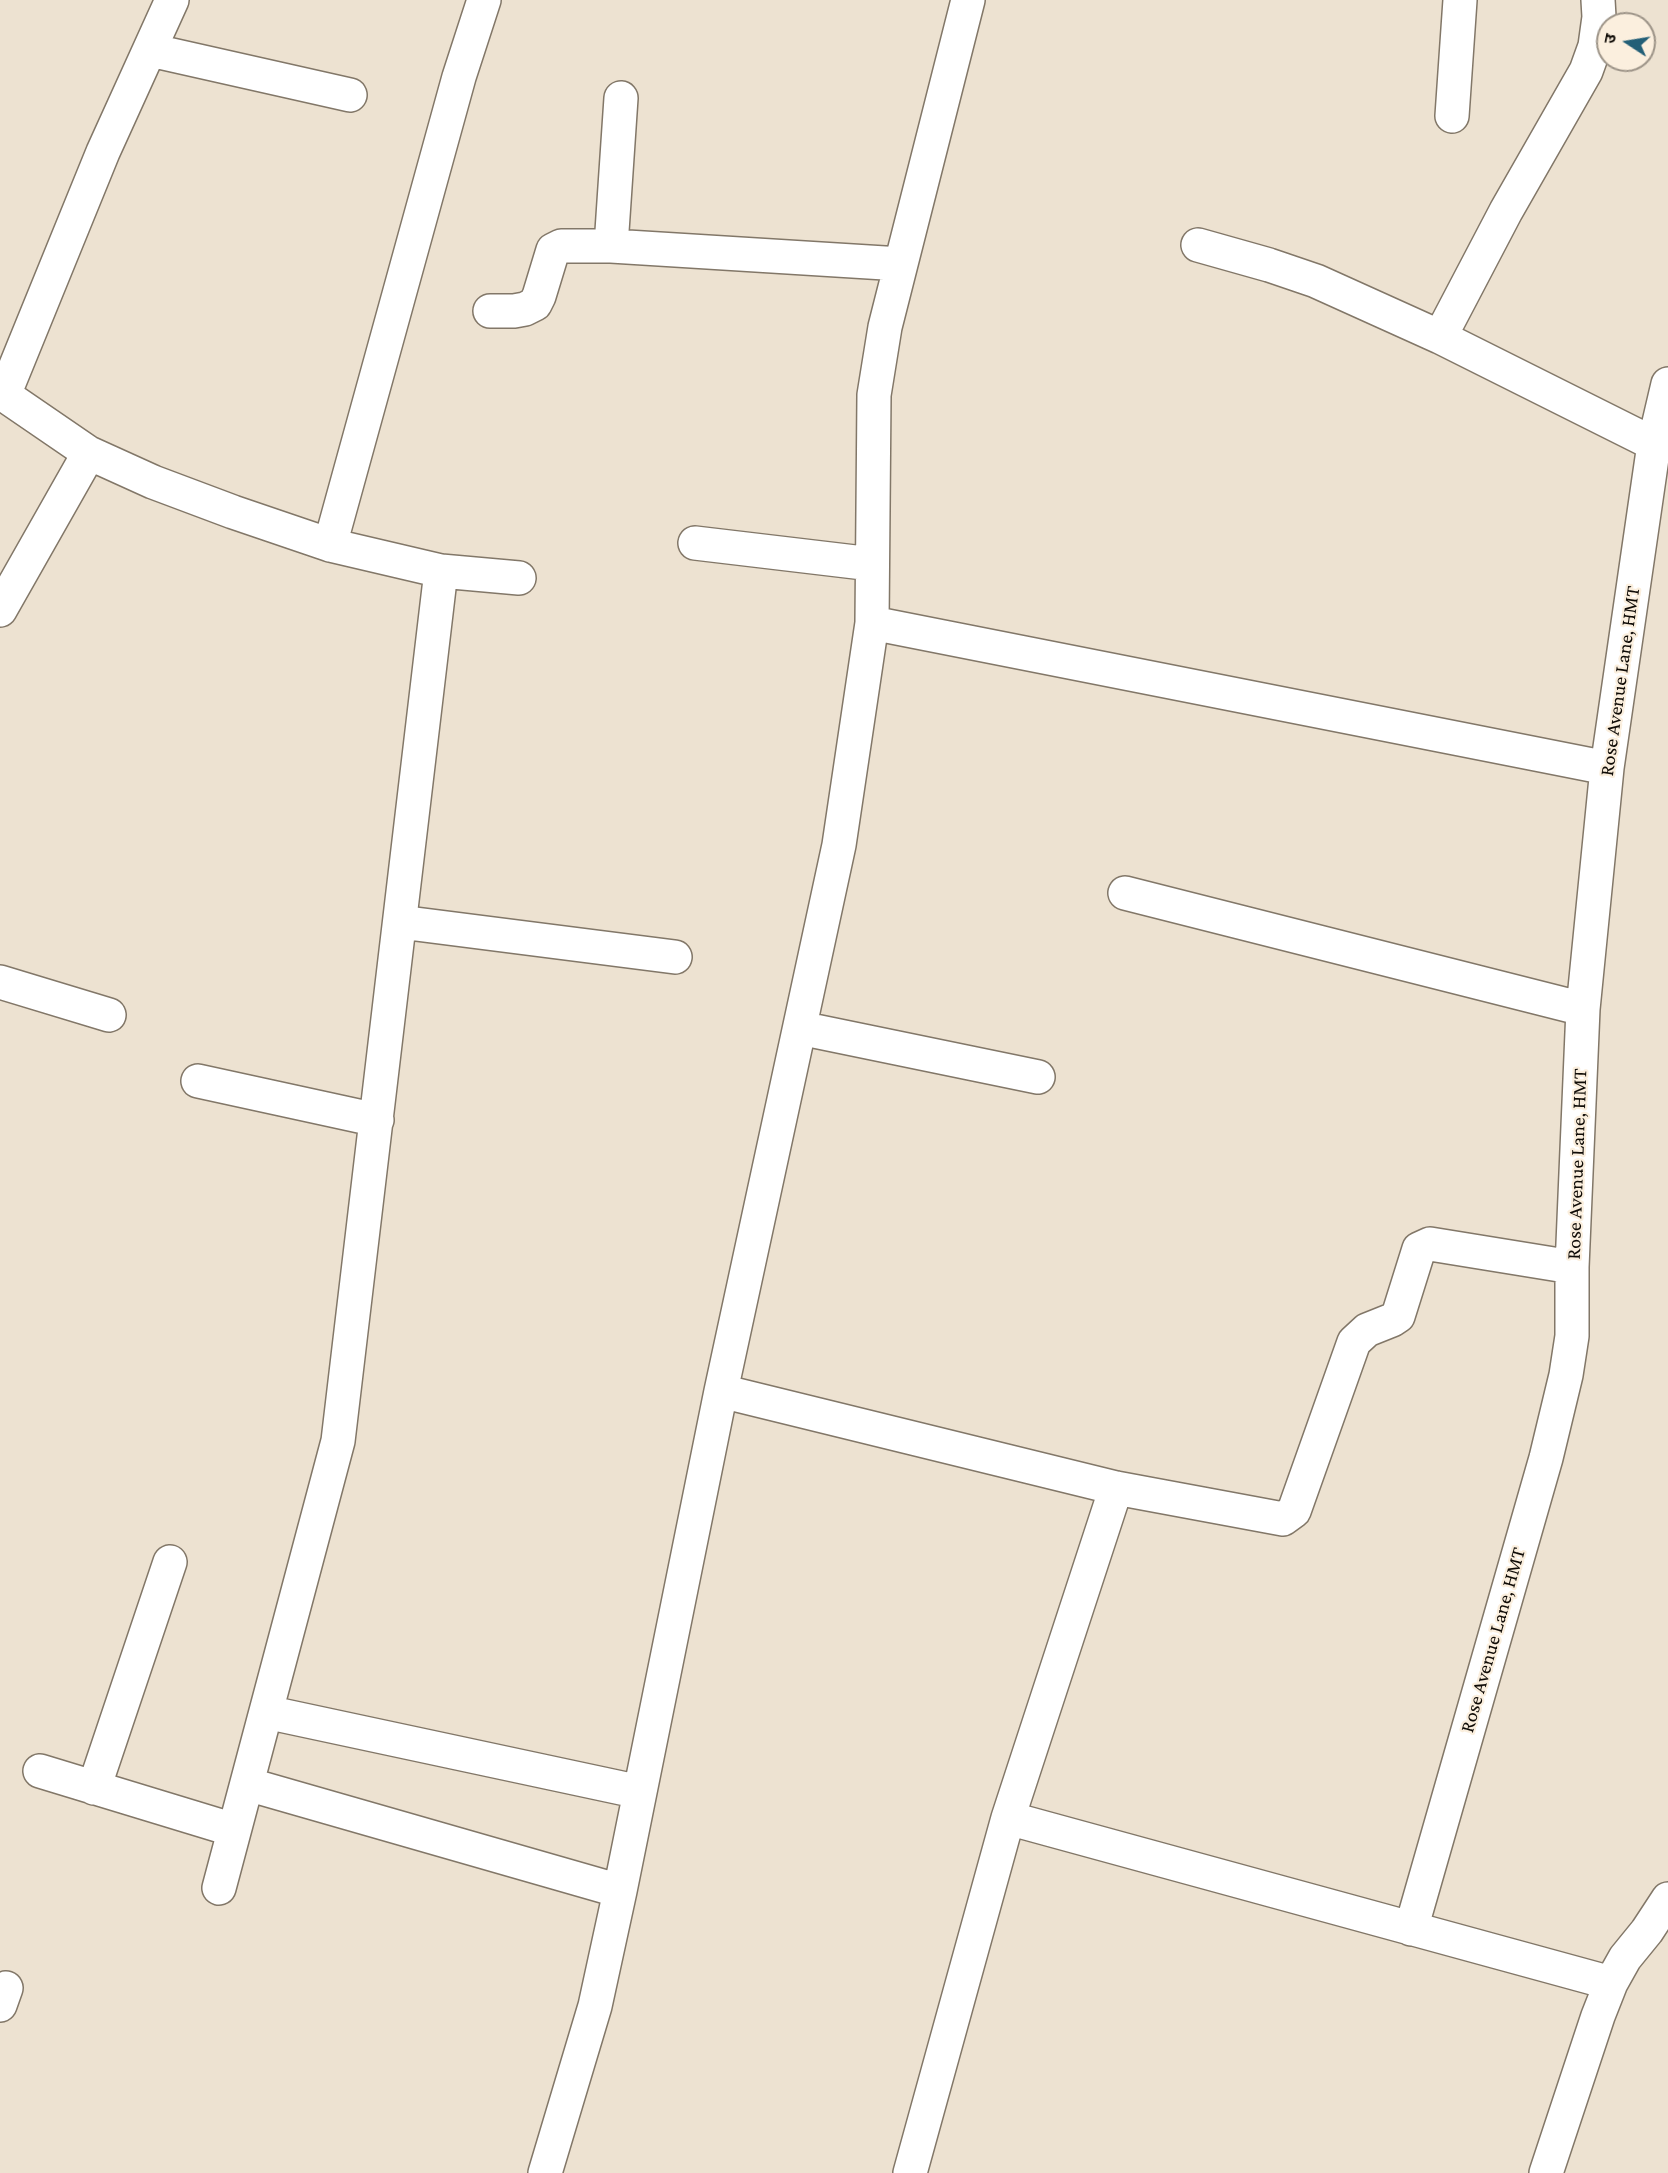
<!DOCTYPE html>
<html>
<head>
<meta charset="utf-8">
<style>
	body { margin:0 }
	#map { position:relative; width:1668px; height:2173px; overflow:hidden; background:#ede2d1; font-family:"Crimson Pro","Noto Sans Devanagari",serif }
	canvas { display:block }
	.north { position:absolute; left:1596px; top:12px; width:60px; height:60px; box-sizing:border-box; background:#fbefde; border:2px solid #9d9488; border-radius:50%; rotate:282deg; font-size:16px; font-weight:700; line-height:24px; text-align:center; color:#0f0b06 }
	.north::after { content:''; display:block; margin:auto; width:21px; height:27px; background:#235f77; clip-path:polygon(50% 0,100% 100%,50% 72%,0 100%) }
</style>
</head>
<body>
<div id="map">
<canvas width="1668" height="2173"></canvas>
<div class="north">उ</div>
</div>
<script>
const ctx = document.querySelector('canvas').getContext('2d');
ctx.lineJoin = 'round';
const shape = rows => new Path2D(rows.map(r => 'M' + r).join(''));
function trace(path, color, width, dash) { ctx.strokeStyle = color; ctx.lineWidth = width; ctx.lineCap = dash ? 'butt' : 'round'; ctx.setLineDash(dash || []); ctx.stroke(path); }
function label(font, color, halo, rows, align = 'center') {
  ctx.font = font + ' "Crimson Pro",serif'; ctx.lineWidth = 4.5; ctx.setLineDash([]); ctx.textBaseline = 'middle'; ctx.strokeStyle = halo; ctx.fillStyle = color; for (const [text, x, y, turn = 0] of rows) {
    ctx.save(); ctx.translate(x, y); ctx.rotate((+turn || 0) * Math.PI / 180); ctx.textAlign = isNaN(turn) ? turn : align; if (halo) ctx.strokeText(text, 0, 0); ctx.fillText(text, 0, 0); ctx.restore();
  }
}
const minor = shape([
	[150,50,350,95],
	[1452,116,1460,0],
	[1198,245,1269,265,1316,281,1440,337,1654,444],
	[611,246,621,98],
	[490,311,514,311,525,309,535,304,539,296,553,250,561,246,611,246,901,264],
	[1440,337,1506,211,1586,71,1595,46,1599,17,1598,0],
	[0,392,89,453,153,482,233,512,330,545,441,571,519,578],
	[4,395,103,152,172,0],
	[695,543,872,564],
	[330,545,459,77,484,0],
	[0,610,89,453],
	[872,623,1607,768],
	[1125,893,1583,1009],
	[400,922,675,957],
	[0,982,109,1015],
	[800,1028,1038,1077],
	[198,1081,377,1120],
	[721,1391,1116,1488,1283,1519,1294,1511,1354,1342,1367,1330,1392,1320,1398,1316,1419,1249,1430,1244,1572,1267],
	[266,1712,640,1792],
	[40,1771,234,1830],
	[247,1784,620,1891],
	[94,1788,170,1562],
	[1008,1818,1611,1983],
	[219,1888,338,1441,441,571],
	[1411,1929,1546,1458,1566,1375,1572,1336,1572,1267,1583,1009,1607,768,1654,444,1668,384],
	[0,2005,6,1988],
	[545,2173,595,2006,620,1891,721,1391,839,845,872,623,874,395,885,327,968,0],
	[910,2173,1008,1818,1116,1488],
	[1546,2173,1598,2016,1611,1983,1625,1958,1647,1931,1668,1899]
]);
trace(minor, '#827768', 36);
trace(minor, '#fff', 33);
label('20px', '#0f0b06', '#fbefde', [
	["Rose Avenue Lane, HMT",1620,681,-82],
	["Rose Avenue Lane, HMT",1577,1164,-88],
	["Rose Avenue Lane, HMT",1493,1640,-74]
]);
</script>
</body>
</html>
